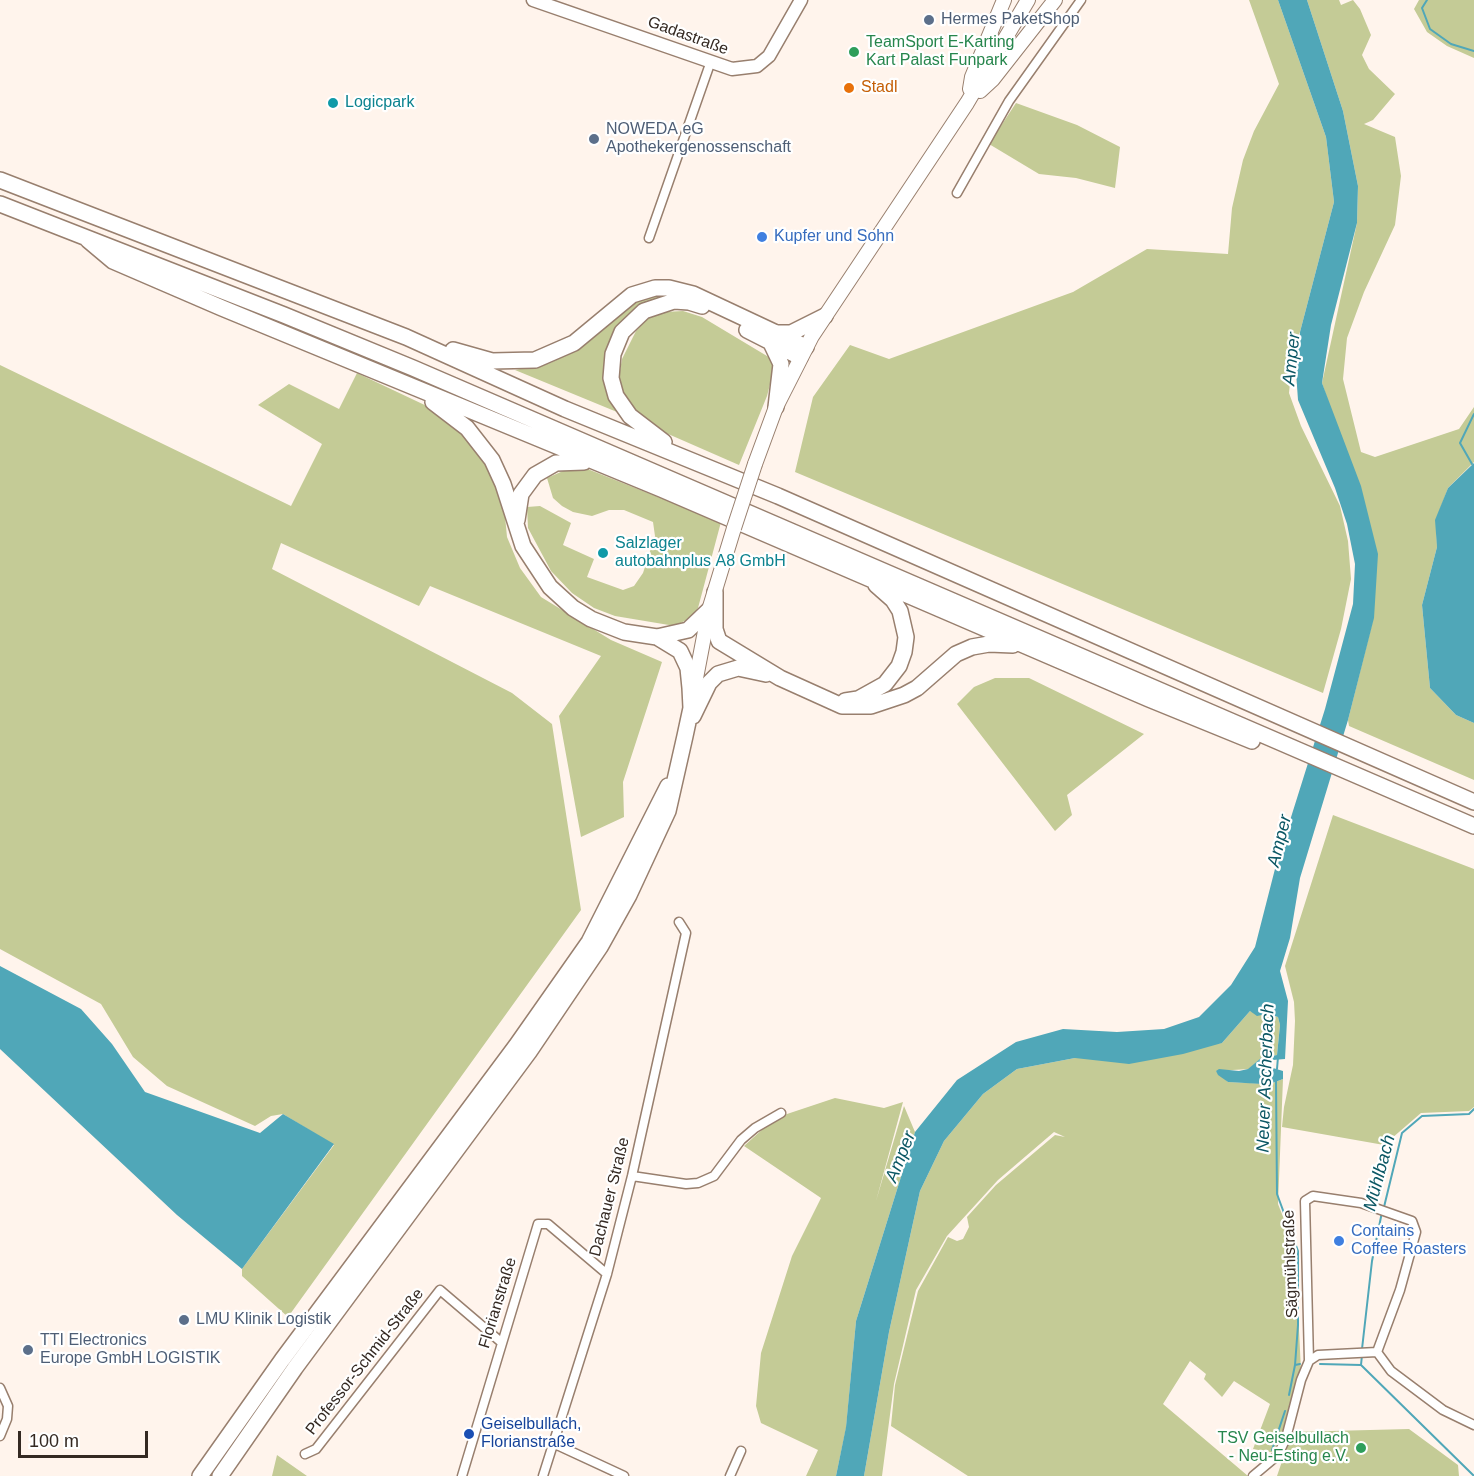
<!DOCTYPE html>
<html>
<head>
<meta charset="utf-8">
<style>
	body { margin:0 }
	#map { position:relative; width:1474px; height:1476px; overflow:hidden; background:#fff4ec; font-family:Helvetica,sans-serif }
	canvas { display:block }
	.scale { position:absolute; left:18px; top:1431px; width:130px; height:27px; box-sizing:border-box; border:3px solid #342922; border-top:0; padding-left:8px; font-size:18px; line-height:21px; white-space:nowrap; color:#342922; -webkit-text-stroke:4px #fff; paint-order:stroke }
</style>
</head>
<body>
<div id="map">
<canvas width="1474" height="1476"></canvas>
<div class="scale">100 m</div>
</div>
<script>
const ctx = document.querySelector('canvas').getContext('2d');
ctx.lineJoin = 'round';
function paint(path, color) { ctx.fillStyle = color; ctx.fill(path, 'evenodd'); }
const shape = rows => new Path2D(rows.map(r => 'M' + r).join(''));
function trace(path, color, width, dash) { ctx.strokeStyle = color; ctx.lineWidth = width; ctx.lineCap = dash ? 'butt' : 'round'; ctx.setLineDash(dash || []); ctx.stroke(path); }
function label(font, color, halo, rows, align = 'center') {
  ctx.font = font + ' Helvetica,sans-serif'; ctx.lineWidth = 4.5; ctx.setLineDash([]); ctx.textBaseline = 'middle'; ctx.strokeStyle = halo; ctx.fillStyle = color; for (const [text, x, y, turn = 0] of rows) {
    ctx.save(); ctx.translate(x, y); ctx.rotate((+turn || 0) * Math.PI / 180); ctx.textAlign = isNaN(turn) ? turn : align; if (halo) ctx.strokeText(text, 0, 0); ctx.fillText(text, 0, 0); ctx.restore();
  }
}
paint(shape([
	[1249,0,1278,0,1326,137,1334,202,1300,332,1294,344,1289,393,1301,426,1340,506,1348,541,1351,579,1341,629,1323,693,795,472,813,397,850,345,889,359,1073,292,1147,249,1228,254,1232,208,1243,160,1254,131,1279,84],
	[1307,0,1339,0,1341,5,1353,0,1360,9,1371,35,1362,55,1369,69,1395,94,1373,120,1364,124,1395,137,1401,176,1395,225,1364,292,1347,338,1343,379,1361,452,1375,457,1459,429,1474,407,1474,462,1448,488,1436,520,1437,547,1422,605,1430,688,1456,715,1474,723,1474,780,1349,726,1348,720,1373,620,1336,425,1322,383,1357,223,1358,186,1343,111],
	[1419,0,1474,0,1474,58,1447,46,1427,32,1414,9],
	[1016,103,1077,125,1120,147,1115,188,1076,178,1039,174,989,144],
	[675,294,658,298,635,308,611,337,606,355,610,396,617,412,515,370,550,363,573,352,609,319,644,295],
	[683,311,702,317,772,359,775,365,767,396,739,465,643,423,622,395,619,376,622,359,636,331,647,319,664,312],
	[0,365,291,506,322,444,258,405,289,384,339,409,357,373,431,408,459,429,489,462,503,495,507,537,520,568,541,597,611,640,662,662,623,782,624,817,581,837,559,716,601,656,430,586,419,606,281,543,272,569,512,693,552,724,581,910,288,1317,242,1276,242,1269,334,1145,283,1114,271,1116,255,1126,167,1086,133,1057,101,1004,0,949],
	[570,468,585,468,721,522,698,608,692,617,675,626,615,616,594,608,572,593,551,571,528,528,527,507,540,506,571,523,563,545,594,559,587,577,623,590,634,586,643,573,655,536,653,522,624,510,609,510,592,516,573,512,562,506,553,498,547,478],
	[995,678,1029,678,1144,734,1067,795,1072,815,1055,831,957,704,974,687],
	[1333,815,1474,869,1474,1107,1469,1111,1421,1113,1384,1145,1282,1127,1284,1107,1293,1065,1295,1021,1294,1002,1285,966],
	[1250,1011,1278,1017,1280,1025,1277,1055,1261,1058,1249,1069,1216,1071,1228,1082,1270,1084,1283,1079,1278,1204,1295,1247,1301,1371,1288,1425,1276,1453,1253,1449,1270,1404,1234,1381,1222,1397,1204,1379,1206,1374,1190,1361,1163,1404,1248,1476,968,1476,891,1426,895,1385,918,1291,948,1237,957,1241,963,1239,969,1227,967,1217,996,1185,1055,1135,1065,1137,1054,1132,998,1180,947,1236,916,1290,894,1384,882,1476,864,1476,889,1332,920,1191,944,1141,983,1094,1017,1069,1075,1058,1222,1043],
	[835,1098,884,1108,903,1102,876,1201,904,1106,915,1132,856,1321,846,1428,836,1476,806,1476,818,1450,761,1423,756,1406,761,1353,792,1256,821,1198,744,1146,775,1118],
	[1409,1429,1458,1465,1459,1476,1277,1476,1292,1432],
	[277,1455,307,1476,272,1476]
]), '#c4cb96');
paint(shape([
	[1278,0,1307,0,1343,111,1358,186,1357,223,1331,325,1322,383,1361,486,1378,554,1374,618,1348,720,1300,878,1290,938,1280,971,1288,1001,1285,1059,1273,1060,1270,1063,1273,1068,1283,1071,1283,1079,1270,1084,1262,1084,1228,1082,1218,1075,1216,1071,1219,1069,1239,1071,1248,1069,1261,1058,1277,1055,1280,1025,1278,1017,1267,1014,1257,1016,1250,1011,1222,1043,1183,1054,1129,1064,1075,1058,1017,1069,983,1094,944,1141,920,1191,889,1332,864,1476,836,1476,846,1427,856,1321,915,1132,957,1080,1016,1042,1063,1029,1117,1032,1164,1029,1199,1017,1231,985,1255,947,1276,865,1325,709,1353,604,1355,564,1347,524,1335,488,1298,400,1296,372,1300,332,1334,202,1326,137],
	[1474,463,1474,723,1456,715,1430,688,1422,605,1437,547,1435,520,1448,488],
	[0,966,81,1009,112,1044,145,1092,260,1133,283,1114,334,1144,242,1269,177,1215,0,1049]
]), '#50a7b8');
trace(shape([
	[1427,0,1422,8,1430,29,1451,44,1474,51],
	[1472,464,1460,443,1474,414],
	[1277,1069,1278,1057],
	[1276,1081,1277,1194,1298,1251,1298,1325,1295,1365,1300,1364],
	[1384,1207,1402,1133,1422,1116,1469,1114,1474,1109],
	[1362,1349,1372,1261,1382,1212],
	[1320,1364,1361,1365,1474,1476],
	[1361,1365,1362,1355],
	[1289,1395,1295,1365],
	[1272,1450,1285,1411]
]), '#50a7b8', 2);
const street = shape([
	[957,193,1009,101,1081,0],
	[649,238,711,61],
	[632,1176,686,1184,698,1183,714,1176,741,1140,755,1128,781,1113],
	[1309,1361,1318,1355,1377,1352,1391,1371,1443,1410,1474,1425],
	[0,1388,8,1406,7,1419,0,1436],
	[555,1444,624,1476],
	[305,1454,316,1449,440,1290,501,1342],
	[462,1476,538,1224,548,1224,607,1274],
	[543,1476,607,1274,632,1176,686,933,679,922],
	[730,1476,741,1451],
	[1253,1476,1278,1455,1286,1438,1301,1380,1309,1361,1305,1201,1313,1196,1361,1203,1412,1221,1416,1232,1400,1290,1377,1352]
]);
const secondary = shape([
	[533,0,732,69,757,66,769,56,801,0]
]);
const primary = shape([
	[970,89,972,77,1004,0],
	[980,91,993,79,1055,0],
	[755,464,776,407,812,336,967,103,1028,0],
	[693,694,709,610,734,528]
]);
const highway = shape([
	[0,180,406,337,565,409,778,496,1474,802],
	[0,204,284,315,413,368,1474,826],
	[88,240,113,261,222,308,661,489,1149,699,1252,741],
	[747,330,800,357],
	[778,333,791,333,825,316],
	[771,343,781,364,776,407],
	[453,350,492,361,535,360,574,343,632,295,655,288,669,288,693,294,806,347],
	[664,442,630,416,616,396,611,378,613,354,622,332,644,311,674,301,689,302,702,306],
	[517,520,521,494,535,475,556,463,584,462],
	[715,592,715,629,719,641,780,678,842,706,871,706,904,695,917,688,956,654,972,647,989,644,1013,645],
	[657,637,688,630,709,610],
	[845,701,858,699,885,684,899,666,904,652,906,637,900,611,893,600,876,585],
	[693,716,709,683,718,674,738,668,766,674],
	[200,1476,282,1360,516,1046,589,942,668,786],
	[220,1476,295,1368,529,1052,600,947,629,895,668,811,685,736,691,708,690,688,688,668,680,651,657,637,624,632,591,619,573,608,550,587,523,546,503,484,492,460,467,428,433,402]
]);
trace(street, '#987f6e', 11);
trace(secondary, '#987f6e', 15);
trace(primary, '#987f6e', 16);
trace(highway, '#987f6e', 18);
trace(street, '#fff', 8);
trace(secondary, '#fff', 12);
trace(primary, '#fff', 14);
trace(highway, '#fff', 15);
const primaryBridge = shape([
	[734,528,755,464]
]);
trace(primaryBridge, '#987f6e', 16, []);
trace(primaryBridge, '#fff', 14);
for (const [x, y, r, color] of [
	[929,20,6,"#5c6f8a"],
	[854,52,6,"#2e9e5b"],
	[849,88,6,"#e8710a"],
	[333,103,6,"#0f9aa8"],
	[594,139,6,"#5c6f8a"],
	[762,237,6,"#3f7fe0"],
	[603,553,6,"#0f9aa8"],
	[1339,1241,6,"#3f7fe0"],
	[184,1320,6,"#5c6f8a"],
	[28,1350,6,"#5c6f8a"],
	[469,1434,6,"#1a4fb4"],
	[1361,1448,6,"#2e9e5b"]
]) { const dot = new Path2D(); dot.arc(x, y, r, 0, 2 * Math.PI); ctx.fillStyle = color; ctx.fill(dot); trace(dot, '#fff', 2); }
label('16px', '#4e5e75', '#fff', [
	["Hermes PaketShop",941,20],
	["NOWEDA eG",606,130],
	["Apothekergenossenschaft",606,148],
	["LMU Klinik Logistik",196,1320],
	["TTI Electronics",40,1341],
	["Europe GmbH LOGISTIK",40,1359]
], 'left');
label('16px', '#342922', '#fff', [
	["Gadastraße",688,36,20],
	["Dachauer Straße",610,1197,-76],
	["Sägmühlstraße",1291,1264,-92],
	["Florianstraße",498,1303,-73],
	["Professor-Schmid-Straße",365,1362,-52]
]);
label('16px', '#27864d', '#fff', [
	["TeamSport E-Karting",866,43],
	["Kart Palast Funpark",866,61],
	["TSV Geiselbullach",1349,1439,"right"],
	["- Neu-Esting e.V.",1349,1457,"right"]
], 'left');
label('16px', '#c56008', '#fff', [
	["Stadl",861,88]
], 'left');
label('16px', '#0d838f', '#fff', [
	["Logicpark",345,103],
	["Salzlager",615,544],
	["autobahnplus A8 GmbH",615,562]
], 'left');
label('16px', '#366cbe', '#fff', [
	["Kupfer und Sohn",774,237],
	["Contains",1351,1232],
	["Coffee Roasters",1351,1250]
], 'left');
label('16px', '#164399', '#fff', [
	["Geiselbullach,",481,1425],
	["Florianstraße",481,1443]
], 'left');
label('italic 18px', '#0b5764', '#fff', [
	["Amper",1292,359,-84],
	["Amper",1280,841,-76],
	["Neuer Ascherbach",1266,1078,-88],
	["Amper",901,1157,-68],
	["Mühlbach",1380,1173,-75]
]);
</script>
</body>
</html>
